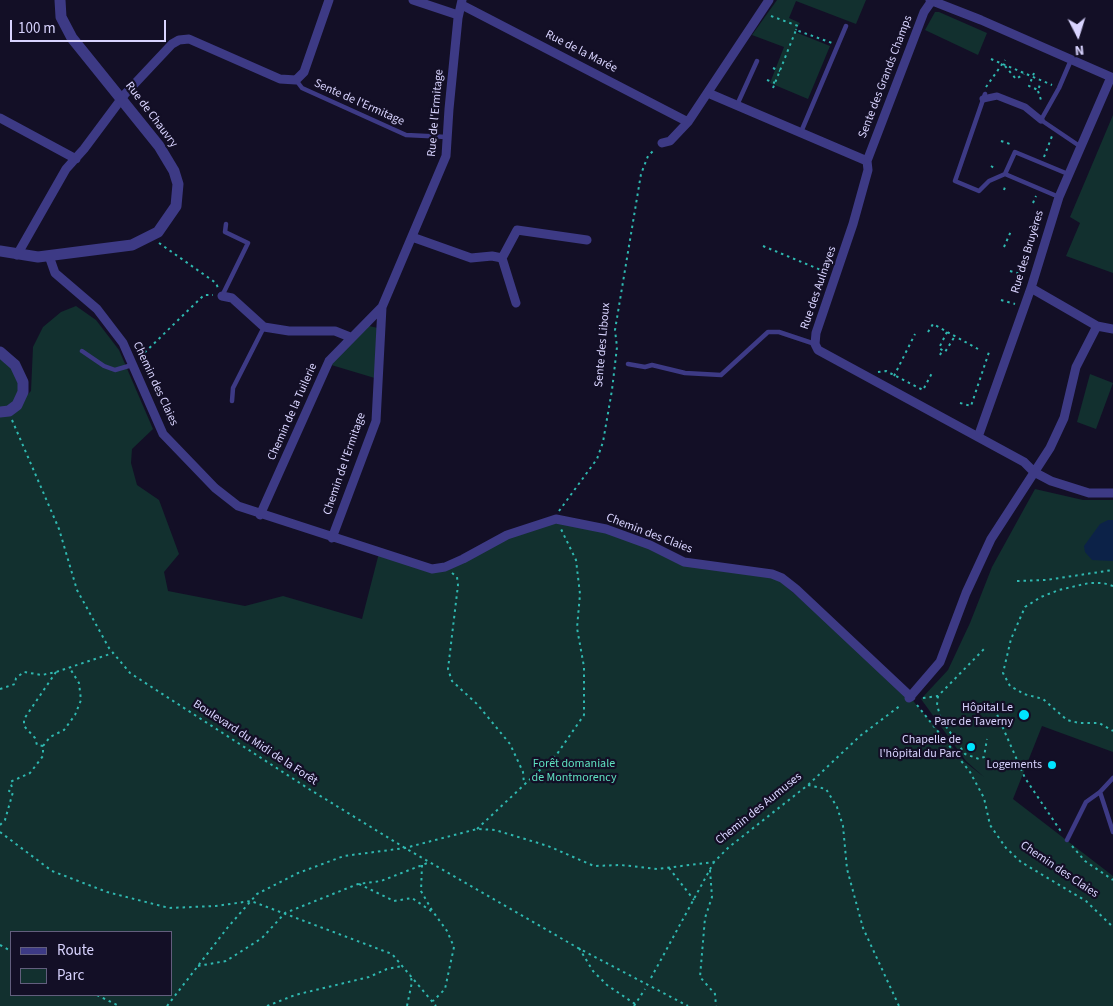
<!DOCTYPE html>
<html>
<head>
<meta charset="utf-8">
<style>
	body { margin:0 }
	#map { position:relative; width:1113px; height:1006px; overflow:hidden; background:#130f26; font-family:"Source Sans 3",sans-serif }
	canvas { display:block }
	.legend { position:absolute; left:10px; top:931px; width:162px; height:65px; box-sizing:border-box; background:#130f26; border:1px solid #625e7d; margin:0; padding:6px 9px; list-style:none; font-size:15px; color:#d9d4ff }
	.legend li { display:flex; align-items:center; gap:10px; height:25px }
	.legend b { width:25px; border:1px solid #625e7d }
	.north { position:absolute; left:1053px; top:10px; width:50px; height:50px; -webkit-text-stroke:4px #130f26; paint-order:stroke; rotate:175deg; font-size:14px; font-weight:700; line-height:20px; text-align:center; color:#d9d4ff }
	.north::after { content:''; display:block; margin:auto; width:18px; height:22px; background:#d9d4ff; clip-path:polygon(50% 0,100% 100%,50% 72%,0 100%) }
	.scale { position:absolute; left:10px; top:20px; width:156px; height:22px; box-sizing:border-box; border:2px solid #d9d4ff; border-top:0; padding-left:6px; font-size:15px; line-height:18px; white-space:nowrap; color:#d9d4ff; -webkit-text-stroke:4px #130f26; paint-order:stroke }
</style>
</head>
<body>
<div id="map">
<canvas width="1113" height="1006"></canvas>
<ul class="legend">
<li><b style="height:6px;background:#3d3a85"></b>Route</li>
<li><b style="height:14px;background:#12302f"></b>Parc</li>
</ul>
<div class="north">N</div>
<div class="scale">100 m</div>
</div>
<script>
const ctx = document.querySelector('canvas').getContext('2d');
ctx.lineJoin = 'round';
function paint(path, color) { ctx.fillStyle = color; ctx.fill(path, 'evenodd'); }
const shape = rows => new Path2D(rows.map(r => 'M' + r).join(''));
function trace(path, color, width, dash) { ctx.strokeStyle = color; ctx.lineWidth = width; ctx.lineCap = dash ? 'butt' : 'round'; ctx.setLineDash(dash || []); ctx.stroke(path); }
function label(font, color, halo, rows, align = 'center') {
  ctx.font = font + ' "Source Sans 3",sans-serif'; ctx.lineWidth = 4.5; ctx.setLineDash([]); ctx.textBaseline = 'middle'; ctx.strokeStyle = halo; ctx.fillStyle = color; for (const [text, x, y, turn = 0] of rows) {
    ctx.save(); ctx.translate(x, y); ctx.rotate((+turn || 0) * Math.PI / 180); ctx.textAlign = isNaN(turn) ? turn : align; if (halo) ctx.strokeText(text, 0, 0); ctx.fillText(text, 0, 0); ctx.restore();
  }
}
paint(shape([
	[777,0,866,0,856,24,796,1,789,18,800,23,795,32,830,46,808,99,770,83,784,47,752,35],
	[935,12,939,12,987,33,978,55,925,30],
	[1113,115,1113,273,1066,256,1080,223,1070,217],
	[76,306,96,320,119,350,153,429,132,449,131,463,137,485,159,500,179,554,164,572,168,591,245,606,283,596,362,619,379,553,432,569,556,519,606,529,680,561,772,574,903,689,965,762,984,777,966,761,921,699,948,670,970,623,992,567,1035,489,1083,500,1113,500,1113,752,1042,726,1013,799,1113,876,1113,1006,0,1006,0,352,21,373,17,405,31,391,33,347,43,327,61,312],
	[11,932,171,932,171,995,11,995],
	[369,326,378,328,378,379,328,364],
	[1090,374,1113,383,1096,429,1077,422]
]), '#12302f');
paint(shape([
	[1108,520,1113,520,1113,561,1092,560,1085,552,1084,546,1100,524]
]), '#0c2248');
trace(shape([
	[771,16,798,26,796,30],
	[991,59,1052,85],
	[1005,66,1016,79,1024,74],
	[773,68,780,71],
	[1034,73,1029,86,1038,90,1041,82],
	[767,80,775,83],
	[986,87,1005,60],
	[773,88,796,30,832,43],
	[1038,91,1042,103],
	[1001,141,1010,144],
	[1044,157,1052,136],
	[991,166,996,169],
	[1004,190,1006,184],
	[1033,203,1036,196],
	[159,243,216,283,218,288],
	[763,246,828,273],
	[1004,247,1011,231],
	[1010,271,1024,275],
	[1001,300,1015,304],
	[928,332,933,324,978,349],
	[947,332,939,348,945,352,955,336],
	[940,355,942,351],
	[140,357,204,295,213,295],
	[878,372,886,371,923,390,933,371],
	[894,376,915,334],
	[960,403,971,406,989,352],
	[12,420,59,529,77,590,109,648,130,673,309,789,405,848,578,948,688,1006],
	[559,511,597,459,603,442,612,390,617,347,615,330,641,174,648,156,655,149],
	[452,573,457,577,458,585,448,669,452,681,477,704,510,744,523,772,524,784],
	[1017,581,1046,580,1113,570],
	[1113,586,1103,583,1089,583,1059,590,1041,597,1025,607,1011,639,1003,673,1010,686,1024,694,1043,699,1067,720,1079,723,1099,723,1113,731],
	[0,689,15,684,16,678,24,672,42,675,56,672,113,653],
	[938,696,937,705,941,719,965,754,979,759,984,757,987,739],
	[923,698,938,696,986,647],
	[992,703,1025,778,1062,833],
	[917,705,970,772,984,798,990,825,1006,848,1021,862,1086,901,1113,927],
	[43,746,50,737,64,730,75,715,81,700,79,683,69,667],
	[808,785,826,789,837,807,843,826,847,869,863,928,899,1006],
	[0,825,5,820,13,792,9,791,12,787,10,782,30,773,43,756,43,746,37,745,35,738,24,726,24,719,56,672],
	[477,829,557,754,584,715,584,667,577,628,580,594,576,560,561,529],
	[0,832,52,871,107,892,169,908,216,906,251,901,392,954,436,1006],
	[1072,846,1085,861,1113,880],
	[422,865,421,891,433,912],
	[669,868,694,900],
	[710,870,712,897,705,918,700,977,715,994,716,1006],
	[359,884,394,901,412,898,434,913,447,931,454,947,445,989,433,1001],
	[0,945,11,951],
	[579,948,593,971,607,985,638,1006],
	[198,966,226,961,262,938,285,913,358,884,381,881,430,862],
	[651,978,714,862],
	[97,995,119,1006],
	[167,1006,228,927,257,894,298,873,344,856,405,848,477,829,495,830,548,846,594,866,621,865,657,869,714,862,729,847,808,785,860,736,901,705],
	[267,1006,295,995,369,977,387,969,403,966],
	[407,1006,412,982,410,974],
	[634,1006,645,989]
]), '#2fb8b0', 2, [2.5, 4]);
trace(shape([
	[1071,60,1059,88,1041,120,1081,147],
	[296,80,302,88,406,135,447,137],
	[985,94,955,181,979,191,989,181,1005,174],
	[737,105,757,61],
	[801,132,846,26],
	[1059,197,1005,174,1015,152,1068,174],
	[222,296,248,243,225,232,226,224],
	[82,351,104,366,115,370,132,365],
	[628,364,645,367,652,365,685,373,721,375,768,332,779,332,815,344],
	[232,401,233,388,264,327],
	[1100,792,1113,832],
	[1067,840,1086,802,1100,792,1113,778]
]), '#3d3a85', 4.5);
trace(shape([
	[983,99,997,96,1025,107,1041,120]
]), '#3d3a85', 7);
trace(shape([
	[413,0,458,15],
	[930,0,981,20,1113,78],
	[462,5,688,122],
	[708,93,867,161,868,170,853,224,816,333,815,344,818,350,1024,462,1034,472,1051,481,1089,493,1113,493],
	[0,118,76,159],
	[662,143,670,141,688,122,769,0],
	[867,161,924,12,931,2],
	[412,237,471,258,492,256,502,258,516,303],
	[17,255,66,169,84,149,125,94,172,44,179,40,189,39,280,79,296,80,304,72,329,0],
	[49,256,55,273,97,309,123,343,163,434,215,488,238,506,432,569,445,567,463,559,507,535,556,519,606,529,650,545,684,562,772,574,782,578,796,589,911,697],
	[502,258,517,230,587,240],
	[1031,288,1097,326,1113,329],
	[222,296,232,298,264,327,289,331,335,331,350,337],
	[978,437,1031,288,1059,197,1111,77],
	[260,515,329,361,382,307],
	[332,538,376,421,382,307,446,156,449,109,458,18,462,0],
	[909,698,940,662,966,593,991,539,1050,448,1064,418,1076,367,1097,326]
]), '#3d3a85', 9);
trace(shape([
	[0,251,38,257,132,245,158,232,176,206,178,184,174,171,159,146,72,38,61,17,60,0],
	[0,352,15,365,23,382,23,392,17,405,9,411,0,412]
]), '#3d3a85', 11);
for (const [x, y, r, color] of [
	[1024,715,6,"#00e5ff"],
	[971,747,5,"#00e5ff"],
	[1052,765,5,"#00e5ff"]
]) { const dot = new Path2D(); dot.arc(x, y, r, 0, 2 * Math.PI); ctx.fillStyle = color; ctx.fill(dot); trace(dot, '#130f26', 2); }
label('12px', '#d9d4ff', '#130f26', [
	["Rue de la Marée",581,52,27],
	["Sente des Grands Champs",886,77,-69],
	["Sente de l'Ermitage",359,103,24],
	["Rue de l'Ermitage",436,113,-85],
	["Rue de Chauvry",151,115,53],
	["Rue des Bruyères",1028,252,-73],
	["Rue des Aulnayes",819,288,-71],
	["Sente des Liboux",603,345,-85],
	["Chemin des Claies",155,384,65],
	["Chemin de la Tuilerie",293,412,-66],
	["Chemin de l'Ermitage",345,464,-71],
	["Chemin des Claies",649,534,21],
	["Boulevard du Midi de la Forêt",255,743,33],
	["Chemin des Aumuses",759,809,-39],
	["Chemin des Claies",1059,870,34]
]);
label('12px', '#d9d4ff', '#130f26', [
	["Hôpital Le",1013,708],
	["Parc de Taverny",1013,722],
	["Chapelle de",961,740],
	["l'hôpital du Parc",961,754],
	["Logements",1042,765]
], 'right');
label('12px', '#5fe0c0', '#130f26', [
	["Forêt domaniale",574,764],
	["de Montmorency",574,778]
]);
</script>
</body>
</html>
